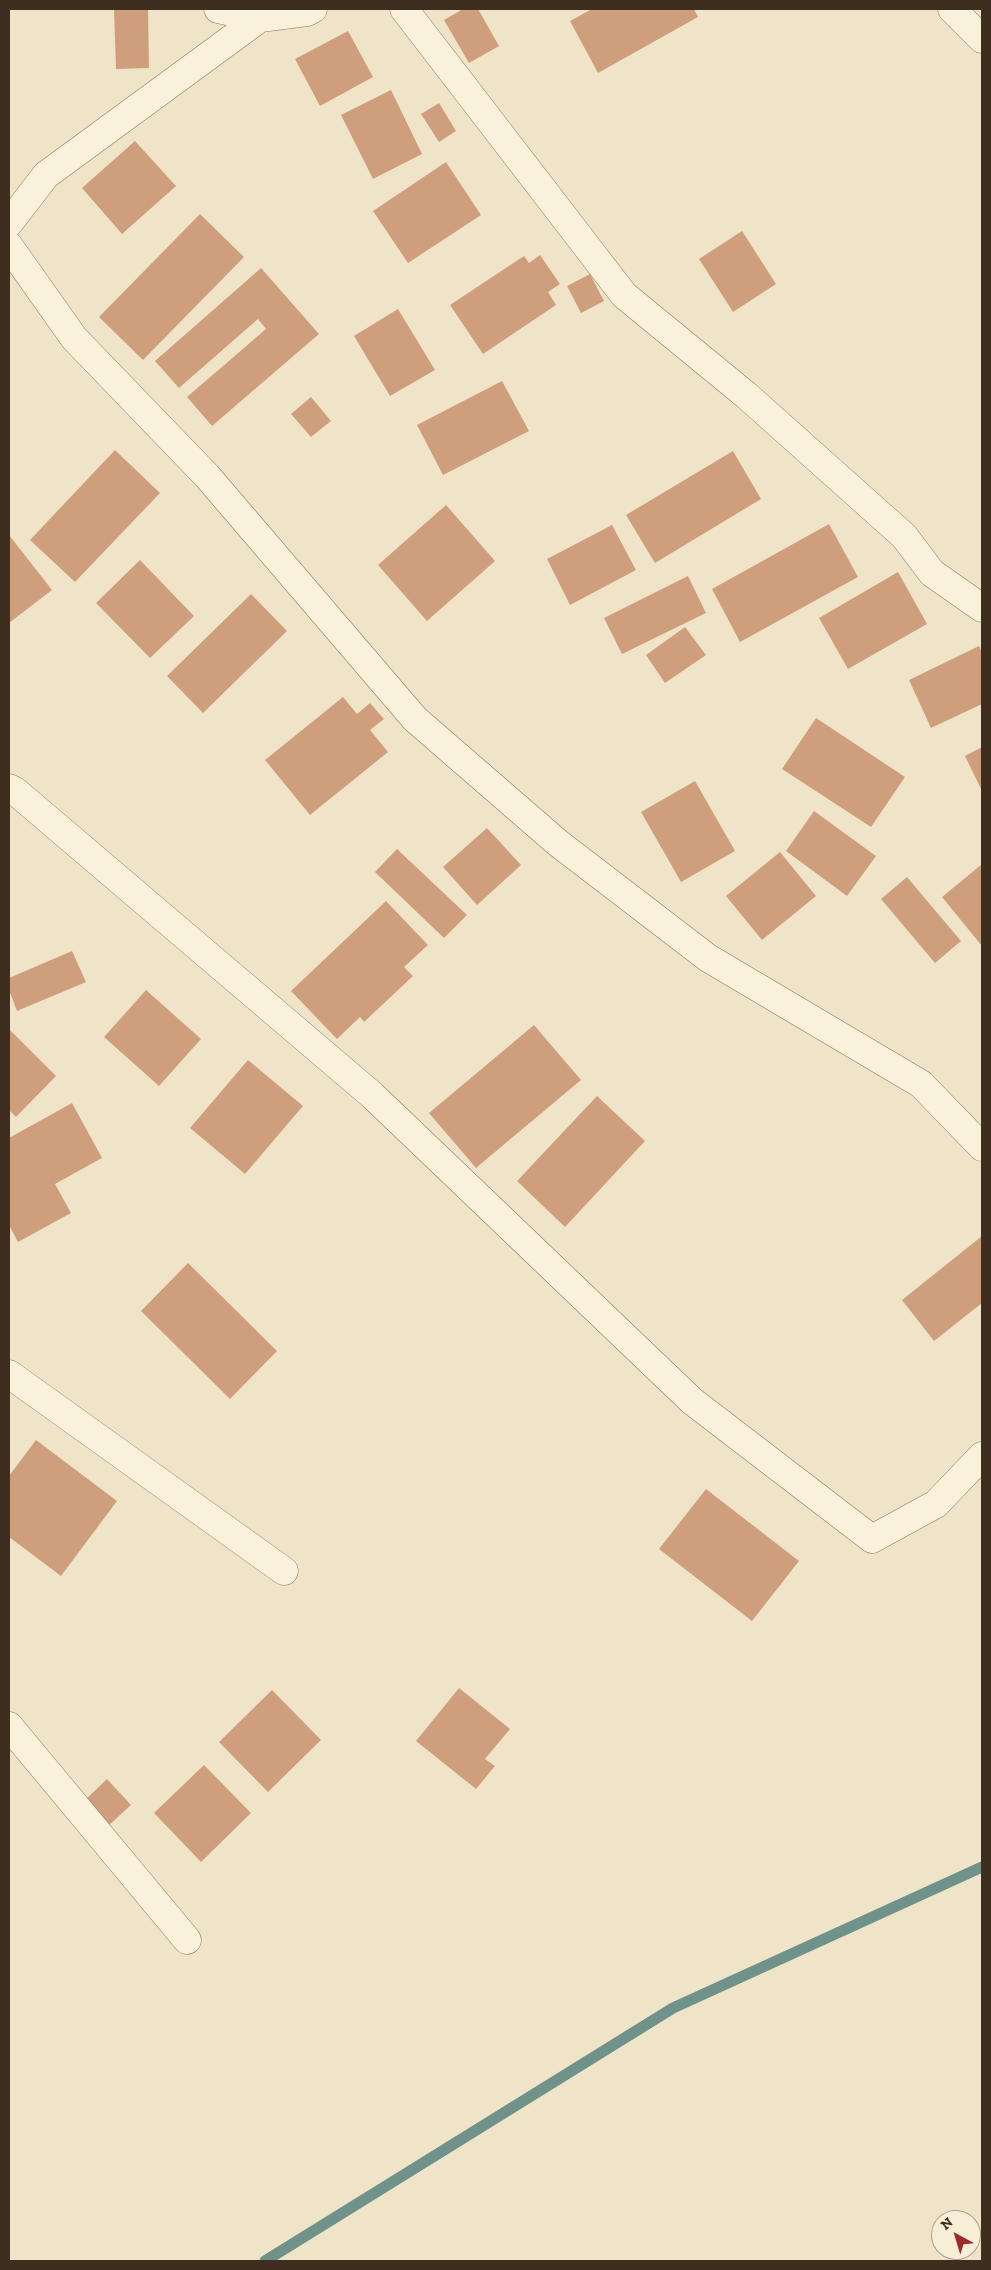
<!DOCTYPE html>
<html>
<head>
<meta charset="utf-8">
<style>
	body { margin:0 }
	#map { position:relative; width:991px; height:2270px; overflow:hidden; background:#f0e4c8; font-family:"Zilla Slab",serif }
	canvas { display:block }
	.frame { position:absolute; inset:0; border:10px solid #3d2e20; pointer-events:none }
	.north { position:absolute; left:931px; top:2210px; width:50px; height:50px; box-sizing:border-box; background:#f7eed8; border:1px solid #ada18e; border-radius:50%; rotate:321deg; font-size:14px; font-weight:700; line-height:20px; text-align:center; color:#3d2e20 }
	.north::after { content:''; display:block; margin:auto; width:18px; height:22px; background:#9e2a2b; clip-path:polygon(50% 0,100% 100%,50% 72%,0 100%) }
</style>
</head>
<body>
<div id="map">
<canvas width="991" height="2270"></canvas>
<div class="frame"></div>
<div class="north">N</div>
</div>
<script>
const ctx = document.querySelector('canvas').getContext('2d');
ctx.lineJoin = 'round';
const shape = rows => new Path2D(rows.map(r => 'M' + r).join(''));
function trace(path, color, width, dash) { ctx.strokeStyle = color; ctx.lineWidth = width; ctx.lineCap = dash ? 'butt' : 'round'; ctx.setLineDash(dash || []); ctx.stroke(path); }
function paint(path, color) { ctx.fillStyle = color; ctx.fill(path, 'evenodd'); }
trace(shape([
	[265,2261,673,2008,982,1867]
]), '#6f938a', 11);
paint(shape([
	[114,9,148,9,149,68,116,69],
	[463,9,478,9,499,46,469,63,444,20],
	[592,9,694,9,698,17,598,73,570,21],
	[348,31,373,77,320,106,295,59],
	[391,90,422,154,373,179,341,115],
	[439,103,456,131,439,142,421,114],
	[135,141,176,186,122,234,82,188],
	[446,162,481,215,408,263,373,211],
	[200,214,244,257,143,360,99,317],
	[742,231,776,284,733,312,699,259],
	[540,255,560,284,548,292,556,305,483,354,450,305,524,256,529,263],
	[261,268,319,334,212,426,187,397,266,329,258,319,179,388,155,361],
	[590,274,604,301,581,313,567,286],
	[398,309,435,370,390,396,354,336],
	[502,381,529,431,443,475,417,425],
	[311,397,331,421,311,437,291,414],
	[115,450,160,493,75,582,30,540],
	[733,451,761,499,655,563,626,515],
	[446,505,495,561,427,621,378,565],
	[829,524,858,577,740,642,712,589],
	[612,525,636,570,570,605,547,559],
	[9,535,52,590,9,623],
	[140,560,194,616,150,658,96,603],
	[898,572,927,624,848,669,819,618],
	[688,576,706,613,622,654,604,618],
	[251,594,287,631,203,713,167,676],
	[685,627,706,655,665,683,646,655],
	[979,646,982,652,982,704,931,728,909,680],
	[343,697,357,714,370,703,384,719,370,730,388,752,310,815,265,760],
	[816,718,905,777,871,827,782,769],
	[982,747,982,791,965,756],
	[695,781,735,851,681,882,641,812],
	[814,811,876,856,847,896,786,851],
	[487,828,521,865,477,905,443,867],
	[397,849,467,915,444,938,375,872],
	[780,852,816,896,762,940,726,896],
	[982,864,982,946,942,897],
	[907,877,961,941,935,963,881,899],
	[386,901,428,945,404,967,413,976,364,1022,360,1017,337,1039,291,991],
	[72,951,86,982,17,1011,9,990,9,978],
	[146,990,201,1039,159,1086,104,1037],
	[534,1025,581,1080,476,1168,429,1113],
	[9,1029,56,1076,16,1117,9,1110],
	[248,1060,303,1106,245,1174,190,1128],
	[597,1096,645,1141,565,1227,517,1181],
	[72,1103,102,1158,55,1184,71,1213,18,1242,9,1225,9,1138],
	[982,1236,982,1303,934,1341,902,1300],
	[188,1263,277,1351,230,1399,141,1311],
	[36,1440,117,1501,61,1576,9,1537,9,1476],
	[706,1489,799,1561,752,1621,659,1549],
	[459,1688,510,1729,485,1759,495,1766,476,1789,416,1741],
	[272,1690,321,1740,268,1792,219,1742],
	[204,1765,251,1813,201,1862,154,1813],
	[107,1779,131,1805,108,1826,84,1801]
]), '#cf9f7d');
const street = shape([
	[218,9,260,18,307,12,313,9],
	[404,9,624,295,746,395,904,536,932,573,982,608],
	[952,9,982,39],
	[9,223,46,175,260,18],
	[9,246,74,338,207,476,415,719,558,843,708,958,921,1084,982,1147],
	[9,788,15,791,372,1095,692,1401,872,1539,936,1504,982,1456],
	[9,1374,284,1571],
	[9,1726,187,1940]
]);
trace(street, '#8d765c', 29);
trace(street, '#faf1dc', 28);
</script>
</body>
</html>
